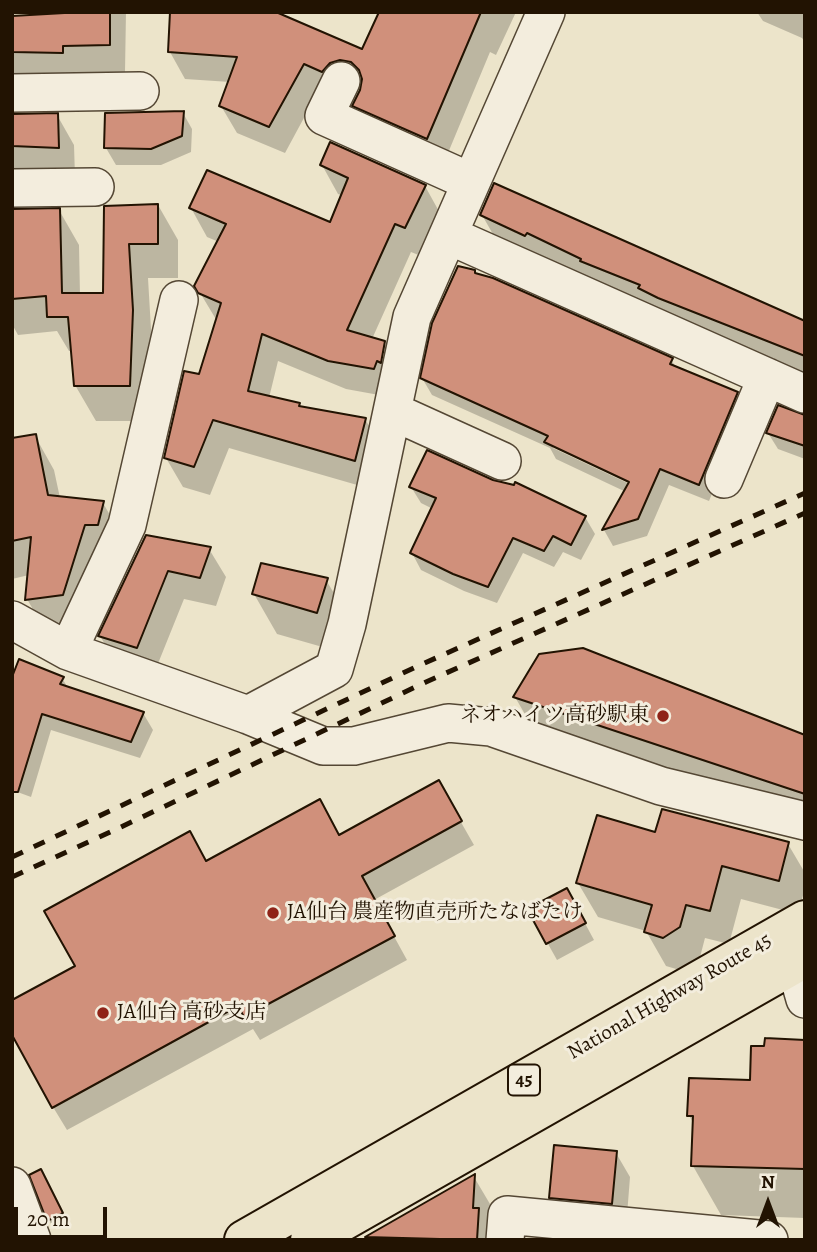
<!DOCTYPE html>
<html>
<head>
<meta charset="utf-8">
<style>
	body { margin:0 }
	#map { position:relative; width:817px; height:1252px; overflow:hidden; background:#ece4ca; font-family:Alegreya,serif }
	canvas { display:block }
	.frame { position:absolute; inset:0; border:14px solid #221302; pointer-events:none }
	.north { position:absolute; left:733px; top:1168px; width:70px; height:70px; -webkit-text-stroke:5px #f3eddd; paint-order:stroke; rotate:0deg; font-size:19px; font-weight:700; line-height:28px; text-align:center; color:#221302 }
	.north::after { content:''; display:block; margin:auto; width:24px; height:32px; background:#221302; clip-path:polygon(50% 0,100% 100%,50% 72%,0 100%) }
	.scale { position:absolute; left:14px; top:1207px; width:93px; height:32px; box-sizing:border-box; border:4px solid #221302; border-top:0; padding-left:9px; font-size:21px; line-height:24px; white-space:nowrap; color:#221302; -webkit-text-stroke:5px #f3eddd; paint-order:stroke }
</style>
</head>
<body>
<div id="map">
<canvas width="817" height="1252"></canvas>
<div class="frame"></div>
<div class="north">N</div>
<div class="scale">20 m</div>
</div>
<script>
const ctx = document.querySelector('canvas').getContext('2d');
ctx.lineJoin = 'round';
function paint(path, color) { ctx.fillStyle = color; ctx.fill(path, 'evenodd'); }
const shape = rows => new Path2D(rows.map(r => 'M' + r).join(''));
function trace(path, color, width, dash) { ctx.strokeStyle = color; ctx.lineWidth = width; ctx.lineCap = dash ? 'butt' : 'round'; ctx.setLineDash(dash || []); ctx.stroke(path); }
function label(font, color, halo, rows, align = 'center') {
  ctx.font = font + ' Alegreya,"Noto Serif JP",serif'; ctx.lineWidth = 6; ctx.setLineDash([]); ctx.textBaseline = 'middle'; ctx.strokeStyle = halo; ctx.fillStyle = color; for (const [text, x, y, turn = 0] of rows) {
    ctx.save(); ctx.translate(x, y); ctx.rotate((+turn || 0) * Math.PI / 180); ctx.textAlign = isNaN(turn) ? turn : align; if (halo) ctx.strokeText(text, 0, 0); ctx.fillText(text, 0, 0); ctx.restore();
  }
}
paint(shape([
	[42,12,126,12,125,72,78,73,78,81,12,79,12,17,42,16],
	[381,12,516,12,496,55,490,52,443,165,370,132,354,106,361,88,355,87,319,90,285,153,237,133,221,106,230,82,185,79,170,52,363,51],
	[757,12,805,12,805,42,802,38,763,21],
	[183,113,192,129,191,152,161,165,116,165,106,148],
	[57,115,74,145,75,177,12,175,12,116],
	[322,165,425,186,441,215,421,256,411,252,372,339,384,342,401,371,390,397,346,389,278,361,269,398,299,405,301,408,365,419,382,448,371,489,229,448,210,495,183,487,166,458,200,376,217,321,196,286,219,242,207,237,191,208,331,224,343,196,338,194],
	[158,205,178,240,178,278,148,278,152,346,149,421,96,421,75,385,73,351,69,351,57,331,18,335,12,324,12,211,59,210,79,245,80,295,104,295,105,207],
	[482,215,805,323,805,376,498,243],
	[476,275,671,359,676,368,737,393,746,410,709,501,669,485,647,536,613,546,604,530,626,492,556,459,550,448,432,395,422,378],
	[553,444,638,484,636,487,553,448],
	[805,417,805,459,778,449,768,433],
	[35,436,54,470,60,498,103,503,122,536,82,628,46,632,27,599,29,575,12,579,12,440],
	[411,487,585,517,595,534,581,560,563,552,554,567,523,553,497,603,464,591,421,570,412,553,433,509,421,503],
	[147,537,209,549,226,577,216,606,184,599,153,676,117,664,100,636],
	[326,580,350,620,340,652,277,634,254,594],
	[62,678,68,688,143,713,153,730,140,758,51,730,31,797,12,790,12,682],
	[515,697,805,736,805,826,538,737],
	[438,782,474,845,374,900,407,960,260,1040,253,1029,67,1130,53,1107,78,967,206,863,339,837],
	[657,834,788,844,805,873,805,888,798,914,741,899,729,944,705,938,699,961,683,971,666,966,646,931,598,917,578,883],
	[567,890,594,940,557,960,529,910],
	[805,1042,805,1218,721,1215,693,1166,694,1125,689,1115,752,1082],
	[616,1153,630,1177,626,1228,565,1222,551,1198],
	[474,1177,503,1226,502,1240,389,1240,390,1225],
	[45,1179,66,1221,53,1228,49,1220]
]), '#0003');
const building = shape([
	[82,12,110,12,110,45,63,46,63,53,12,52,12,16,82,12],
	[170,12,276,12,362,49,379,12,481,12,427,139,352,106,360,90,362,79,359,70,351,62,340,60,330,63,322,72,304,64,269,127,219,106,237,57,168,52,170,12],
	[184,111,182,136,151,149,104,148,105,113,184,111],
	[58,113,59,148,12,146,12,114,58,113],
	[330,142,426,185,405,228,395,224,347,330,385,341,381,363,377,361,374,369,328,361,262,334,248,391,300,403,299,406,366,418,355,461,213,420,194,467,164,458,184,371,199,374,221,303,198,293,194,286,226,224,189,208,207,170,330,222,348,178,320,165,330,142],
	[494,183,805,321,805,356,658,298,638,288,640,285,580,261,581,259,527,233,525,236,480,215,494,183],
	[158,204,158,244,129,244,133,310,130,386,74,386,68,317,47,317,46,296,12,299,12,209,60,208,62,293,103,293,104,206,158,204],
	[458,266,475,270,475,273,493,278,673,358,670,364,738,392,699,485,660,469,638,519,602,530,629,482,544,442,548,436,420,378,432,323,458,266],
	[778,405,805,415,805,446,766,433,778,405],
	[36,434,48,495,104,501,98,525,85,525,63,595,25,600,31,537,12,541,12,438,36,434],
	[427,450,493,480,514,485,515,482,586,516,571,545,553,536,544,551,513,538,488,587,453,574,410,553,436,498,409,487,427,450],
	[146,535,211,547,200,578,168,571,137,648,98,636,146,535],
	[261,563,328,578,317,613,252,594,261,563],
	[583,648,805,735,805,794,513,697,539,654,583,648],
	[19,659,64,677,60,684,144,712,131,742,42,714,18,792,12,792,12,677,19,659],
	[439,780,462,821,362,876,395,936,244,1017,238,1006,52,1108,12,1035,12,1000,75,966,44,911,190,831,206,861,320,799,339,835,439,780],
	[662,809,789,842,779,881,722,866,710,911,686,905,680,927,663,938,644,932,652,905,576,883,597,815,655,832,662,809],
	[567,888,586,923,546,944,527,909,567,888],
	[765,1038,805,1040,805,1169,691,1166,693,1116,687,1116,689,1078,750,1080,751,1046,764,1046,765,1038],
	[554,1145,617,1151,612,1204,549,1198,554,1145],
	[41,1169,63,1213,47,1221,29,1175,41,1169],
	[475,1174,473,1208,479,1208,477,1240,365,1237,475,1174]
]);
paint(building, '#d0907b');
trace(building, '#221302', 2);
const street = shape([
	[341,81,324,116,471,182],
	[12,93,140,91],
	[12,188,95,187],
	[448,235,805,394],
	[394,412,502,461],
	[724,479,767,377],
	[12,620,68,651,248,715,323,746,354,746,448,723,491,727,661,786,805,821],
	[68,651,127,525,179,300],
	[248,715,334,669,347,624,412,317,546,12],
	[795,964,805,999],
	[12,1186,32,1240],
	[505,1240,507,1215,769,1240]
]);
const highway = shape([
	[244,1240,805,920],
	[310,1240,805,958]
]);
trace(street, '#544734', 40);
trace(highway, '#221302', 42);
trace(street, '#f3eddd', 37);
trace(highway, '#ece4ca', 38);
trace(shape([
	[12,857,418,666,805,493],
	[12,877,119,828,426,682,805,513]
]), '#221302', 5, [12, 12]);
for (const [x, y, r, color] of [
	[663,716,7,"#8f2418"],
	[273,913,7,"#8f2418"],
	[103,1013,7,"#8f2418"]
]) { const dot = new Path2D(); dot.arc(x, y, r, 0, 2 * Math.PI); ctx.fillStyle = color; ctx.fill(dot); trace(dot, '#f3eddd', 2.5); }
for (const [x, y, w] of [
	[524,1080,32]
]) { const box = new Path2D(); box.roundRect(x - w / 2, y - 15.5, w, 31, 5); ctx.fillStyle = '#f3eddd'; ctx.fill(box); trace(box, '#221302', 2); }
label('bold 19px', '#221302', null, [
	["45",524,1080]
]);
label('21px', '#221302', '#f3eddd', [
	["ネオハイツ高砂駅東",649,716,"right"],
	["JA仙台 農産物直売所たなばたけ",287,913],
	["JA仙台 高砂支店",117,1013]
], 'left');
label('21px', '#221302', '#f3eddd', [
	["National Highway Route 45",670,997,-30]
]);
</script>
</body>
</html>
